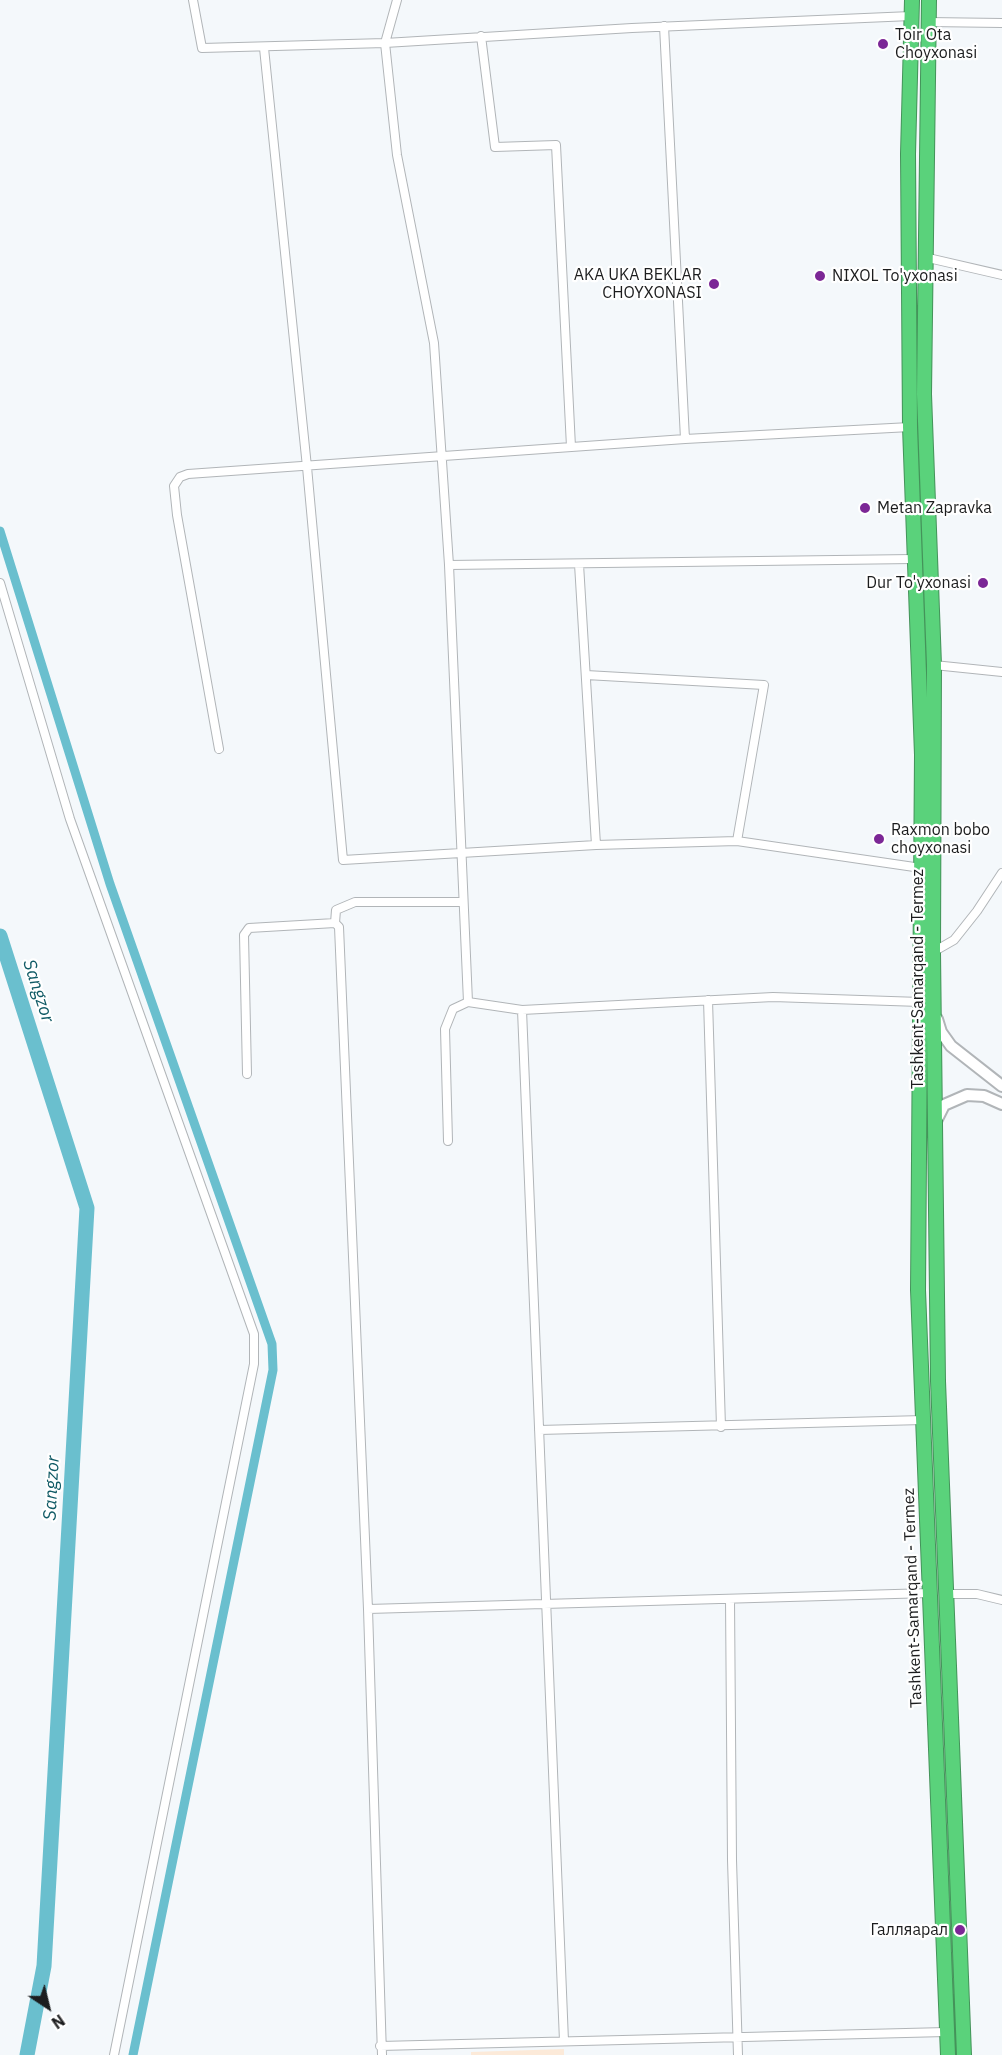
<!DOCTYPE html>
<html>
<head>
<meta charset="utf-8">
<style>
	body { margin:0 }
	#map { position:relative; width:1002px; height:2055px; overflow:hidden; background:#f4f8fb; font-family:"IBM Plex Sans",sans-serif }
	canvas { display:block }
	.north { position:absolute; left:18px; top:1977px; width:60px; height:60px; -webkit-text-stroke:4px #fff; paint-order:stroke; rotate:145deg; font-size:16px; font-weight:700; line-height:24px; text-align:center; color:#1c1d1e }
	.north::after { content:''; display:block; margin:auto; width:21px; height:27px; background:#1c1d1e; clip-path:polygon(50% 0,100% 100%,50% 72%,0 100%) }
</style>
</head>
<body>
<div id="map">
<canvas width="1002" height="2055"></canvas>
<div class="north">N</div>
</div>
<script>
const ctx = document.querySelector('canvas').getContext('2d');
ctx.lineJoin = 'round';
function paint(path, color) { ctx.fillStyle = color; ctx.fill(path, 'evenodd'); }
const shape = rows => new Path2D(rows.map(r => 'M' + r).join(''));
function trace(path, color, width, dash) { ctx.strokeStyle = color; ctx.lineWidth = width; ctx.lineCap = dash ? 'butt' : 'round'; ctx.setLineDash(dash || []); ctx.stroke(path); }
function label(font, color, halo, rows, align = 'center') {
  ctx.font = font + ' "IBM Plex Sans",sans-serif'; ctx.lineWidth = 4.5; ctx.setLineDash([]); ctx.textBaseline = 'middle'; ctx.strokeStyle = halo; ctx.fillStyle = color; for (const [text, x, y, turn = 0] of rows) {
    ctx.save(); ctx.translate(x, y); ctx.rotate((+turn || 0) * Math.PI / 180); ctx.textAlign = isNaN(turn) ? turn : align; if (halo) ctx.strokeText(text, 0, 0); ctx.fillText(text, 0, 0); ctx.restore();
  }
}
paint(shape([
	[564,2049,564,2055,471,2055,471,2052]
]), '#fcead9');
trace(shape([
	[0,531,110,884,272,1344,273,1370,133,2055]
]), '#6abfce', 9);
trace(shape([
	[0,936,87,1208,44,1966,27,2055]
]), '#6abfce', 15);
const street = shape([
	[193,0,202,48,385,43,632,28,911,16],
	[397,0,385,43,397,155,434,343,449,565,468,1002,522,1010,773,997,920,1002],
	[928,22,1002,23],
	[664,26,685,439],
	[481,36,495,147,556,145,571,447],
	[264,48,307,467,343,860,596,845,737,841,921,868],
	[924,257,1002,275],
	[579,564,596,845],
	[449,565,913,559],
	[0,583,70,819,254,1334,254,1364,114,2055],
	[934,665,1002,672],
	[586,675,764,685,737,841],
	[219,749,177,515,174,486,180,477,188,474,685,439,910,427],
	[335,923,336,910,355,902,463,902],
	[933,952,954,940,977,911,1002,873],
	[708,1000,721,1427],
	[522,1010,564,2041],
	[247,1074,244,935,249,928,335,923,339,927,368,1609,382,2055],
	[448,1141,445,1029,453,1009,468,1002],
	[539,1430,923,1420],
	[945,1594,977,1594,1002,1600],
	[730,1599,732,1860,738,2055],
	[368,1609,930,1593],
	[380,2046,946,2032]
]);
const secondary = shape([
	[937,1019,941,1032,951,1046,1002,1086],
	[937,1119,944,1105,967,1095,984,1096,1002,1104]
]);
const highway = shape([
	[912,0,908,154,910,427,922,755,918,1290,948,2055],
	[929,0,924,394,934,665,933,952,938,1381,964,2055]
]);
trace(street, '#b1b5b8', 10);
trace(secondary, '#b1b5b8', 14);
trace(highway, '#44935a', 16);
trace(street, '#fff', 8);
trace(secondary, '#fff', 10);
trace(highway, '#5ad27b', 14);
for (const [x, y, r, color] of [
	[883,44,6,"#7c2796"],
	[820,276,6,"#7c2796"],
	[714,284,6,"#7c2796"],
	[865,508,6,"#7c2796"],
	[983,583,6,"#7c2796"],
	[879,839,6,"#7c2796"],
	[960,1930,6,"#7c2796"]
]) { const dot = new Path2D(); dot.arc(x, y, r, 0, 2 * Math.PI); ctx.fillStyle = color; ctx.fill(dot); trace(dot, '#fff', 2); }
label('16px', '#1c1d1e', '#fff', [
	["Toir Ota",895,35],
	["Choyxonasi",895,53],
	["AKA UKA BEKLAR",702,275,"right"],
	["CHOYXONASI",702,293,"right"],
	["NIXOL To'yxonasi",832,276],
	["Metan Zapravka",877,508],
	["Dur To'yxonasi",971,583,"right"],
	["Raxmon bobo",891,830],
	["choyxonasi",891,848],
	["Галляарал",948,1930,"right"]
], 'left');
label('16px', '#1c1d1e', '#fff', [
	["Tashkent-Samarqand - Termez",918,979,-90],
	["Tashkent-Samarqand - Termez",913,1598,-92]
]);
label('italic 18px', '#115b66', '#fff', [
	["Sangzor",38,991,72],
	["Sangzor",52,1488,-87]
]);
</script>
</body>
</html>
